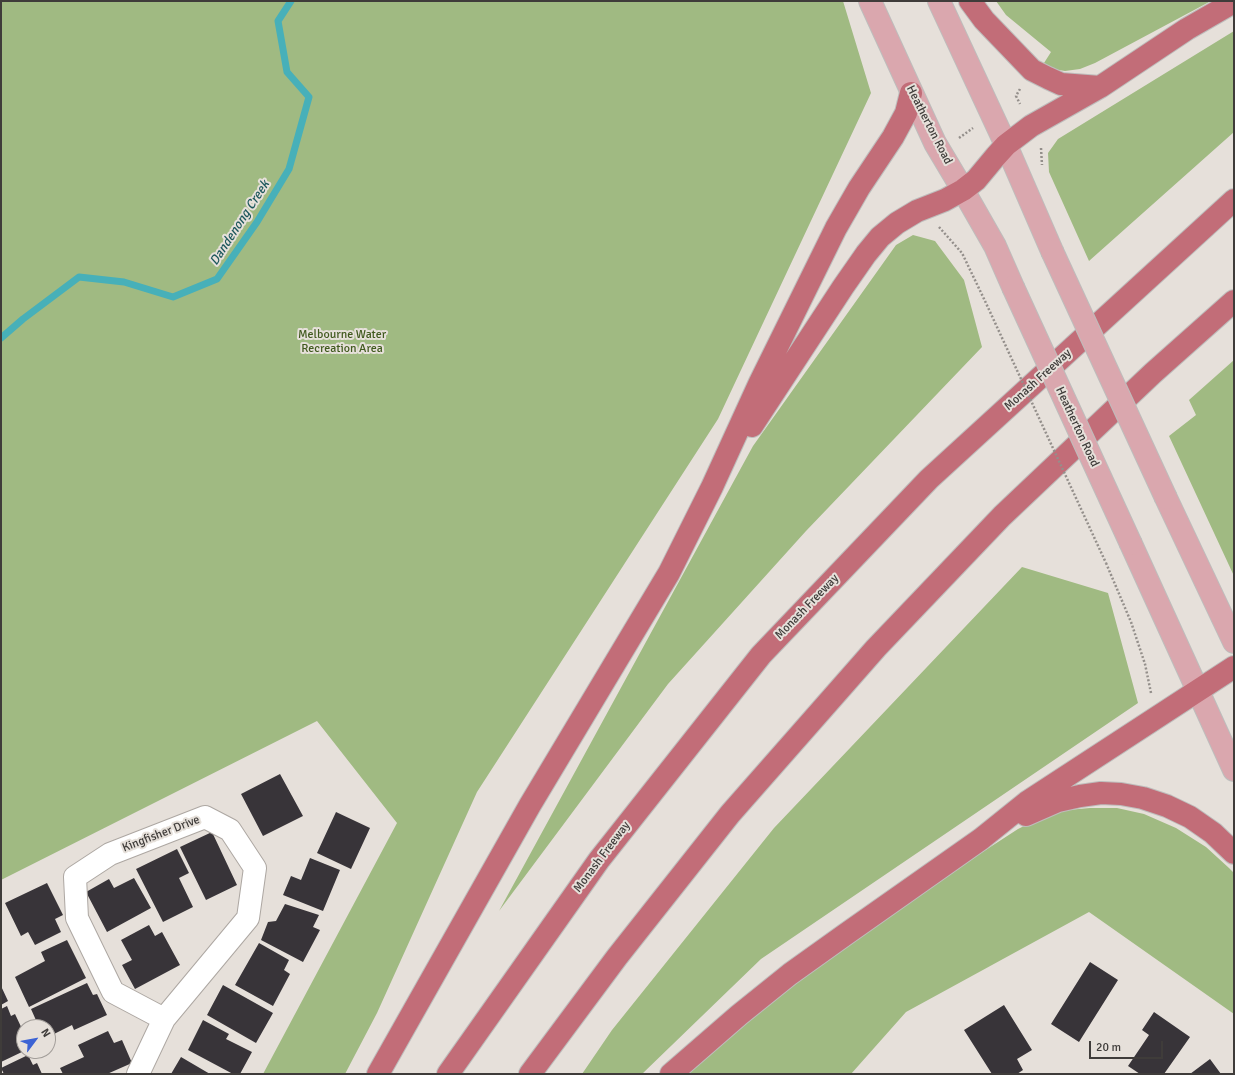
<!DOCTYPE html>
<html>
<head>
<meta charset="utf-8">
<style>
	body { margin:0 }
	#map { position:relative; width:1235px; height:1075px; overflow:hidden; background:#e6e0da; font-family:Signika,sans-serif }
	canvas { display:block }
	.frame { position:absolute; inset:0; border:2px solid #3f3c3a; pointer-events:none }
	.north { position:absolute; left:16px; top:1019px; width:40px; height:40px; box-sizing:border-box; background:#e6e0da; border:1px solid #a39e9a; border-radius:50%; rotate:58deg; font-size:11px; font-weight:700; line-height:16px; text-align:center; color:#3f3c3a }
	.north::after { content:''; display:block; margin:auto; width:14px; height:18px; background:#3c63d4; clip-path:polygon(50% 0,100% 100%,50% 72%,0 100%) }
	.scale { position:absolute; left:1089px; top:1041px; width:74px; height:18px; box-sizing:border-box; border:2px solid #3f3c3a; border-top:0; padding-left:5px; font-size:12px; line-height:14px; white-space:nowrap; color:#3f3c3a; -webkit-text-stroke:3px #e6e0da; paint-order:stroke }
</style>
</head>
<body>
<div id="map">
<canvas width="1235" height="1075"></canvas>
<div class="frame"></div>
<div class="north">N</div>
<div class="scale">20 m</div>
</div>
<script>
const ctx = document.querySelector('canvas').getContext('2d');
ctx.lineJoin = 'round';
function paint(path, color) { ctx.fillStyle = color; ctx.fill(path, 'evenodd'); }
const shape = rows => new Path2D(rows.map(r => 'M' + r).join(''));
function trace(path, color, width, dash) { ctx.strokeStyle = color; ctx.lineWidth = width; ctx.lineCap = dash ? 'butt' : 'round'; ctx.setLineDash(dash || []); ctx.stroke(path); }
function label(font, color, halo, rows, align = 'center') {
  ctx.font = font + ' Signika,sans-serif'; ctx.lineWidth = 4; ctx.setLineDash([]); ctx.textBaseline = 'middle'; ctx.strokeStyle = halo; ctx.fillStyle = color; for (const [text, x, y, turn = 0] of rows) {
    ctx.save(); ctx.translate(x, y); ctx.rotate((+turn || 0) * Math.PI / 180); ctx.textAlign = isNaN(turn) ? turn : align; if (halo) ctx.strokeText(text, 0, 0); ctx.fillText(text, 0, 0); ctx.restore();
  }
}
paint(shape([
	[1,1,843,1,871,93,718,419,477,792,377,1013,345,1074,263,1074,397,823,317,721,1,880],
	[996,1,1211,1,1095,63,1080,69,1065,71,1053,69,1044,63,1051,52,1006,15],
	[1234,31,1234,132,1089,261,1049,172,1048,153,1058,139],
	[913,235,935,241,964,280,982,347,806,531,668,684,499,911,753,446,896,245],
	[1234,360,1234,576,1169,436,1196,415,1189,400],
	[1022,567,1108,593,1138,703,761,959,642,1074,582,1074,612,1030,774,828],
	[1090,808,1117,808,1144,814,1176,828,1206,847,1229,868,1234,873,1234,1014,1089,912,906,1012,851,1074,687,1074,705,1057,776,998,858,939,981,853,1018,829,1032,822,1050,815,1068,810]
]), '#a0ba82');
trace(shape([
	[1,338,23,319,79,277,124,282,173,297,217,279,257,222,289,169,309,97,287,72,278,21,291,1]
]), '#47b0b9', 7);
paint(shape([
	[280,774,303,816,263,836,241,794],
	[336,812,370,828,351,869,317,853],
	[212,832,237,885,206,900,180,847],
	[177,849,189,873,179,878,193,907,163,922,136,869],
	[310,858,340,870,323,911,283,895,291,876,301,880],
	[134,878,151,908,107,932,86,892,109,879,114,888],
	[47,883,63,915,55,919,61,932,35,945,28,932,21,936,5,903],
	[285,904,319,915,313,927,320,930,303,962,261,940,268,922,276,921],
	[149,925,155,936,162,932,180,965,135,989,122,965,132,960,121,940],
	[67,940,86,978,29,1007,15,977,45,961,41,952],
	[259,943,289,960,284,970,290,974,273,1006,235,985],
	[1090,962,1118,980,1079,1042,1051,1024],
	[87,983,93,995,97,994,107,1015,74,1030,72,1025,48,1037,48,1027,39,1027,31,1009],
	[223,985,273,1013,256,1043,207,1015],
	[1,986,8,1001,1,1005],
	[1004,1005,1032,1050,1017,1059,1023,1070,1017,1074,992,1074,964,1030],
	[7,1006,11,1016,15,1014,24,1033,24,1051,1,1062,1,1009],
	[1154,1012,1190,1037,1164,1074,1140,1074,1128,1066,1149,1035,1142,1030],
	[203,1020,229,1034,226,1039,252,1052,240,1074,233,1074,188,1050],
	[108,1031,114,1043,122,1040,132,1063,107,1074,63,1074,60,1068,84,1057,78,1045],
	[28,1055,33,1065,37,1063,42,1074,4,1074,1,1068],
	[181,1057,210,1074,171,1074],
	[1210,1059,1221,1074,1190,1074]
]), '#383439');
const minor = shape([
	[138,1074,164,1019,248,918,255,868,230,830,205,817,110,854,75,877,77,918,113,992,164,1019]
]);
const major = shape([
	[870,1,935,143,963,190,995,246,1013,287],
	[939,1,1006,145,1052,251],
	[1166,498,1234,642],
	[1131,544,1234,770]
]);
const highway = shape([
	[970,1,984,20,1032,70,1048,78,1061,84,1100,87],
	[752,426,843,287,866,254,880,237,897,223,917,211,945,200,963,190,976,180,996,156,1006,145,1031,126,1100,87,1187,29,1234,2],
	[1026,815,1058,801,1080,796,1101,793,1121,794,1143,798,1167,806,1190,817,1213,833,1234,853],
	[378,1074,530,805,669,573,712,487,760,382,836,228,859,188,893,137,906,113,911,93],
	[448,1074,599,860,761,655,929,479,1234,200],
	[530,1074,617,957,730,814,876,648,1002,516,1153,373,1234,301],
	[671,1074,739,1015,790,974,846,934,981,839,1027,802,1234,667]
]);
trace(minor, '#ada7a2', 24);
trace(major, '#bebdbc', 24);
trace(highway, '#bebdbc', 24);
trace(shape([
	[1020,89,1016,96,1020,104],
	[959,138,973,128],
	[1041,148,1042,165],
	[939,227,962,253,985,301],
	[1106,563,1131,622,1145,664,1151,693]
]), '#948f8b', 2.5, [2, 2]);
trace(minor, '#fff', 22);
trace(major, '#daa7ae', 22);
trace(highway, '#c26d78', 22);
const majorBridge = shape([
	[1052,251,1166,498],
	[1013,287,1131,544]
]);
trace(majorBridge, '#bebdbc', 24, []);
trace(shape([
	[985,301,1106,563]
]), '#948f8b', 2.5, [2, 2]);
trace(majorBridge, '#daa7ae', 22);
label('12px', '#3f3c3a', '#e6e0da', [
	["Heatherton Road",929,125,63],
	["Monash Freeway",1038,380,-42],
	["Heatherton Road",1077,427,65],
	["Monash Freeway",807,607,-46],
	["Kingfisher Drive",161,834,-21],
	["Monash Freeway",602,857,-53]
]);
label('12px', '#415a1f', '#e6e0da', [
	["Melbourne Water",342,335],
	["Recreation Area",342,349]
]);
label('italic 13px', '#1c575c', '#e6e0da', [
	["Dandenong Creek",240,223,-57]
]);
</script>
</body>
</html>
